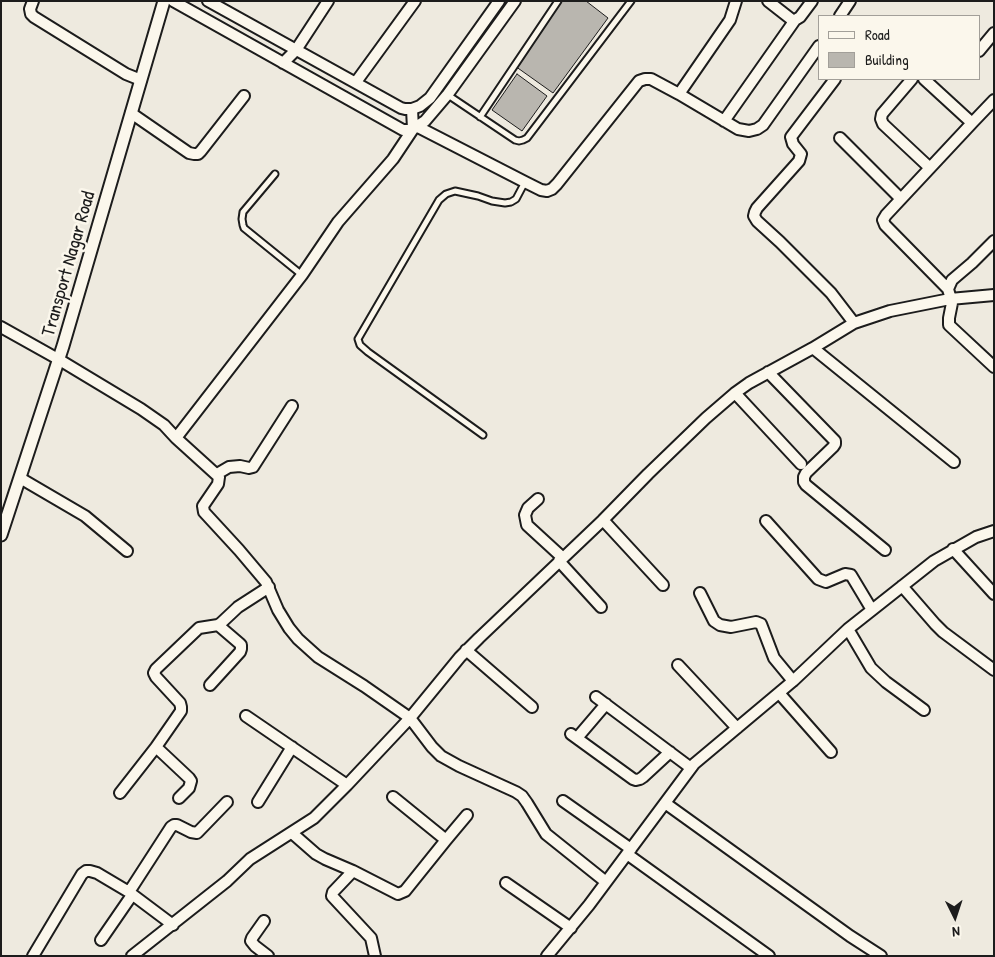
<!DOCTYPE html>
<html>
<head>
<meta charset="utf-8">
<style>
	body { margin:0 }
	#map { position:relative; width:995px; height:957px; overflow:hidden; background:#eeeadf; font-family:"Patrick Hand",sans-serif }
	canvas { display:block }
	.frame { position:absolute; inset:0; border:2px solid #1c1c1c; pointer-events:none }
	.legend { position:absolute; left:818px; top:15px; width:162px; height:65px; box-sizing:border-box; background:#fbf7ec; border:1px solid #a29f99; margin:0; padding:6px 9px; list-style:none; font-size:15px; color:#1c1c1c }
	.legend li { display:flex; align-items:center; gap:10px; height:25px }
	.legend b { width:25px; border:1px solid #a29f99 }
	.north { position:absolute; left:930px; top:892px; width:50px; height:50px; -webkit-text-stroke:4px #fbf7ec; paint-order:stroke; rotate:176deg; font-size:14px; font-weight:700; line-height:20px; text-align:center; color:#1c1c1c }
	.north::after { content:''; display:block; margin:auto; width:18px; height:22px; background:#1c1c1c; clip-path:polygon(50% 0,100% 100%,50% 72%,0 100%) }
</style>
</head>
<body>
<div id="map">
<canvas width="995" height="957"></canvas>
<div class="frame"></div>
<ul class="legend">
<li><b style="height:6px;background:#fbf7ec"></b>Road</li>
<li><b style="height:14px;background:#b9b6af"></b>Building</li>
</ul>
<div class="north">N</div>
</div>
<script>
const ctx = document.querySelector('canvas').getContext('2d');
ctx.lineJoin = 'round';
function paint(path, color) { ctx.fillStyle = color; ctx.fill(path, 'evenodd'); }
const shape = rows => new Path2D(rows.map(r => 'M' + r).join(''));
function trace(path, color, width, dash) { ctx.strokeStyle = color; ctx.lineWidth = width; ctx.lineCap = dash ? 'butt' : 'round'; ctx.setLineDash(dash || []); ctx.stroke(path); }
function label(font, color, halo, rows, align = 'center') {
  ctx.font = font + ' "Patrick Hand",sans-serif'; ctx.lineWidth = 5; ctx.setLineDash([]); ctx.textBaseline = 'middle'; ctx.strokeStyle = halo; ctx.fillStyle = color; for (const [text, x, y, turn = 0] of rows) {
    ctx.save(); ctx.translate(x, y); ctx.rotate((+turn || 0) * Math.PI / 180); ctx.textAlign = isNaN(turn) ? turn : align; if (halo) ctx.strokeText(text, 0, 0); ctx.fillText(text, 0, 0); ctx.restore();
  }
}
const building = shape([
	[562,1,586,1,608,18,553,93,515,66,562,1],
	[517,74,547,96,522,131,492,110,517,74]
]);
paint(building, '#b9b6af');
trace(building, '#1c1c1c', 1);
const service = shape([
	[448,95,515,140,519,141,523,140,527,138,631,1],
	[480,117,558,1],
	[275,174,243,212,242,219,243,225,244,228,302,275],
	[483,435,368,352,360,345,358,339,439,200,446,194,455,191,478,196,492,201,505,203,511,202,516,199,525,182]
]);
const minor = shape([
	[33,1,30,9,31,14,34,17,126,74,141,80],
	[173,1,403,130,408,130,413,129],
	[208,1,401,108,405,109,412,109,420,106,430,98,499,1],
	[768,1,791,19,795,20,800,17,812,1],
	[840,16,850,1],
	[979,51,994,33],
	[283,63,296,50,328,1],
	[835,79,791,137,793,144,801,154,799,161,757,208,755,212,754,216,757,221,780,242,831,293,854,323],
	[912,79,882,114,881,119,883,124,930,168],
	[924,79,972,123,886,215,883,220,885,225,948,289],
	[356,82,415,1],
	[679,94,730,20,736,1],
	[412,109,413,129],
	[131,113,189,153,194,154,198,154,201,151,244,96],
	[724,121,795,20],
	[972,123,994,100],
	[418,127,525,182,541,190,547,191,552,189,557,184,639,81,645,79,651,79,679,94,738,129,749,131,757,129,763,125,819,46],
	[840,138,901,199],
	[994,241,972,263,952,280,948,289,952,303,949,318,949,325,994,367],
	[1,327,58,359,141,409,164,425,176,438,302,275,338,222,393,159,413,129,425,121,448,94,515,1],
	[813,348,954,462],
	[768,372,835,441,835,444,833,447,806,473,804,477,804,482,806,485,885,550],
	[735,393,801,464],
	[176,438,219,477,218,484,203,506,204,512,239,550,266,582,278,610,289,628,298,639,318,657,364,686,410,718,432,747,441,756,459,766,516,792,522,796,527,803,546,834,606,882],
	[217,474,229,467,240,466,249,468,253,467,292,406],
	[20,478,85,516,127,551],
	[538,499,528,508,525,515,527,525,563,558],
	[603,520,663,585],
	[766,521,818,579,826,582,845,574,851,575,872,610],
	[953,549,994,594],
	[559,561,601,607],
	[902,586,935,624,943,632,994,670],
	[700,593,714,621,720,625,731,627,756,622,761,624,774,658,793,681],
	[848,629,871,668,886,682,924,710],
	[466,650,532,707],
	[678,665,737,728],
	[210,685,240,652,241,649,241,645,239,643,218,625],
	[779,693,831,752],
	[596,697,691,768],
	[246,716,347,785],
	[571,734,633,779,636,780,640,779,643,777,670,752],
	[577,738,606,704],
	[156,747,189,778,191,781,189,788,179,798],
	[120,793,156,747,181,711,181,707,180,703,156,677,154,673,156,669,199,628,218,625,221,623,238,607,269,587],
	[393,797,446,840],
	[563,801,631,849],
	[258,802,292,747],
	[665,803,850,936,881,956],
	[292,833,316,854,325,859,353,871,398,894,405,891,446,840,467,815],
	[627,854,769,956],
	[353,871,333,892,332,896,371,938,375,956],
	[506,883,571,928],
	[129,892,171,827,174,825,177,825,191,832,197,833,227,802],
	[264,921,252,938,251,941,255,946,268,956],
	[101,940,132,895],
	[33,956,82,874,86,871,90,871,97,873,129,892,173,925],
	[132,956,227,881,250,859,314,818,347,785,410,718,460,657,479,638,603,520,648,474,706,418,735,393,749,383,813,348,854,323,890,311,950,299,994,295],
	[547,956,589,905,694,764,793,681,848,629,934,561,976,537,994,531]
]);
const tertiary = shape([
	[1,535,63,346,164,1]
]);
trace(service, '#1c1c1c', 9);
trace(minor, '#1c1c1c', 14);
trace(tertiary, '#1c1c1c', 15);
trace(service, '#fbf7ec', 5);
trace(minor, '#fbf7ec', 10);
trace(tertiary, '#fbf7ec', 11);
label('19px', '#1c1c1c', '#fbf7ec', [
	["Transport Nagar Road",69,264,-74]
]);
</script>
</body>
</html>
